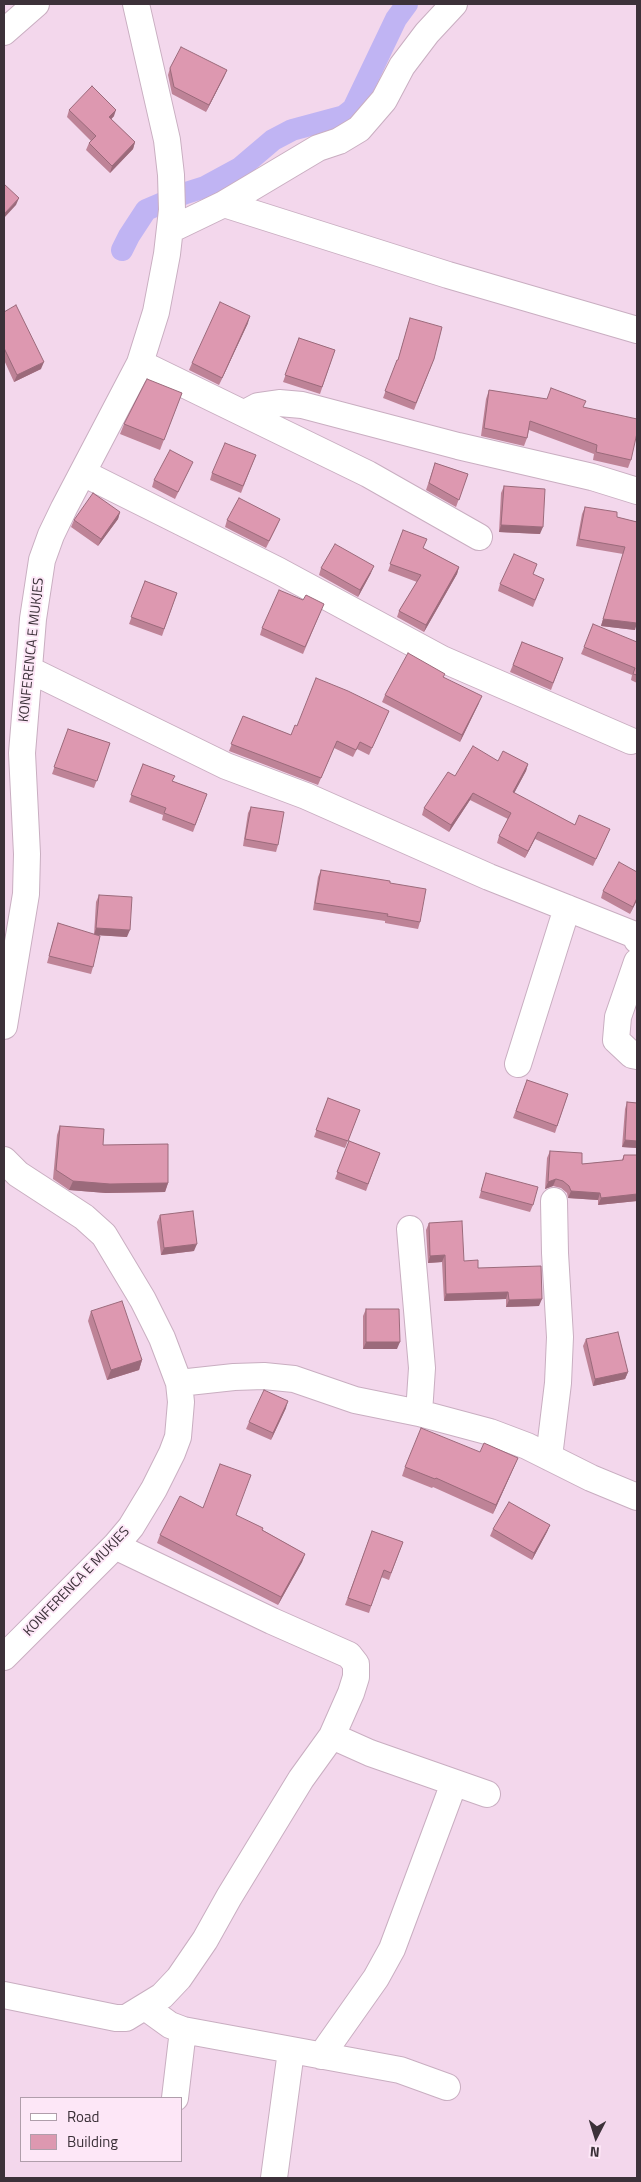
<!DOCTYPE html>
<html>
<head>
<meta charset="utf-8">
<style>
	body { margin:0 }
	#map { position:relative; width:641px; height:2182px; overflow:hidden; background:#f3d7ec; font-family:"Titillium Web",sans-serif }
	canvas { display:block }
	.frame { position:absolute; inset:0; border:5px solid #3c3139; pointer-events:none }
	.legend { position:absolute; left:20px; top:2097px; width:162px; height:65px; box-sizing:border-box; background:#fde7f7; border:1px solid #b09eab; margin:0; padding:6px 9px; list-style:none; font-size:15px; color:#3c3139 }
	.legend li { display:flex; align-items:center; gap:10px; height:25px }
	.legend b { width:25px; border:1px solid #b09eab }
	.north { position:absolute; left:571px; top:2112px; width:50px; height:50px; -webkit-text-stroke:4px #fde7f7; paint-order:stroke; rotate:185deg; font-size:14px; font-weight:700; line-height:20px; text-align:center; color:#3c3139 }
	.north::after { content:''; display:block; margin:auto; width:18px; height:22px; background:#3c3139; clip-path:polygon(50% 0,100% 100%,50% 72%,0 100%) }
</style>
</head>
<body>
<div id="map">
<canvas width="641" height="2182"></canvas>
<div class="frame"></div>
<ul class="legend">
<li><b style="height:6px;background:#fff"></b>Road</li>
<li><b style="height:14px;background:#dd98b0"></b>Building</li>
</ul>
<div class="north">N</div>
</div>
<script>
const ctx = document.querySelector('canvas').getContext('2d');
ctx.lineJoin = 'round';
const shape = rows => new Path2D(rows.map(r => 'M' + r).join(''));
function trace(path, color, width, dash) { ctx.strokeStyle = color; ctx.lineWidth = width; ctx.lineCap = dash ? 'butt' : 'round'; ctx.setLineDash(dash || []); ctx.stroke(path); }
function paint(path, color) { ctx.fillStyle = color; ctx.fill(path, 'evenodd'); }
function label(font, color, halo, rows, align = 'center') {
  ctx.font = font + ' "Titillium Web",sans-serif'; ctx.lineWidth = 4; ctx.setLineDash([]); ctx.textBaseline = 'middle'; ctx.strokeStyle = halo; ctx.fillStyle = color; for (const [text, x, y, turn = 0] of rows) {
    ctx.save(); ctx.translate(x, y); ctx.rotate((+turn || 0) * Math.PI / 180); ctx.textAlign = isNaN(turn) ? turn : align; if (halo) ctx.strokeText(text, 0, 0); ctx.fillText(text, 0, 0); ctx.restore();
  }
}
trace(shape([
	[122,250,129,236,146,210,186,193,205,187,240,168,273,140,292,130,344,116,353,109,396,19,407,4]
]), '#c0b4f3', 22);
const minor = shape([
	[4,32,36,4],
	[224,204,448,275,637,330],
	[170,230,224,204,318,148,339,141,359,129,384,100,402,66,427,33,454,4],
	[140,363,368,474,479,537],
	[245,413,258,406,279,403,302,405,458,446,592,477,637,491],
	[83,473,279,571,442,659,631,741],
	[30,670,226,766,306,796,489,877,635,935,637,940],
	[637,962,618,1017,616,1040,632,1055,637,1056],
	[4,1026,26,894,27,854,22,753,33,619,42,560,51,535,64,508,140,363,156,312,167,254,172,210,171,175,167,140,136,4],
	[518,1064,567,908],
	[4,1160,18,1174,84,1217,104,1235,143,1300,162,1338,179,1383,181,1402,178,1437,172,1453,154,1489,131,1527,115,1546,4,1657],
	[410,1229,422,1368,419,1413],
	[179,1383,234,1377,264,1376,294,1379,355,1400,419,1413,490,1432,527,1446,591,1478,637,1497],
	[549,1457,558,1383,560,1337,555,1253,554,1201],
	[332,1736,370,1753,487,1794],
	[4,1995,116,2018,126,2018,162,1996,179,1978,205,1940,229,1897,301,1779,332,1736,351,1693,356,1677,356,1664,349,1655,272,1621,115,1546],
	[145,2007,170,2025,183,2030,400,2070,447,2087],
	[321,2056,376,1978,392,1949,454,1783],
	[175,2098,183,2030],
	[274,2178,291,2051]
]);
trace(minor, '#c9aec1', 28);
trace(minor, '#fff', 26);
paint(shape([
	[170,68,227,70,224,77,206,112,172,94,168,75],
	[69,110,114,116,111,119,135,142,133,149,110,173,86,150,89,143,91,141,67,117],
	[4,312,41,369,14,382,4,360],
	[410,318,434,359,414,410,383,398,397,360,398,360],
	[248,323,219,385,189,370,192,363],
	[299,338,335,350,320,394,283,382],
	[489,390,583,407,631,460,628,468,593,460,594,454,529,430,527,438,524,446,481,436,486,399],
	[182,393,160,450,120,434,124,424],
	[256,455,241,493,210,480,212,473],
	[435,463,468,474,456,507,426,490],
	[190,468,175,499,152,487,154,480],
	[504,486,540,534,499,532,501,493],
	[585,507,617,517,637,522,635,630,601,626,623,554,576,546,582,514],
	[120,512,118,519,98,546,71,527,74,520],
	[280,519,277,526,266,548,225,527,227,520],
	[403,530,423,548,459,567,457,574,424,632,397,617,399,611,417,582,388,571],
	[321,568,371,573,358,597,319,575],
	[544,579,533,607,498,591,500,584],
	[145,581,177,593,162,636,129,624],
	[321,611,303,654,260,635,262,628],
	[522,642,563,658,551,690,510,672],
	[637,642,637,683,631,680,632,675,581,654,584,647],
	[385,695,479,703,460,742,382,702],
	[389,711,369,755,357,749,353,757,334,748,318,785,229,751,243,716,291,735,297,726],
	[68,729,110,743,94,788,52,774],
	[498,761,528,764,526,771,514,793,575,825,610,829,593,866,535,839,525,858,497,843,499,836,508,819,470,800,449,832,422,815,424,808,455,776],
	[143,764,172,781,207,794,193,832,162,820,163,815,129,802],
	[251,807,278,845,276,852,243,846,248,813],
	[321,870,390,883,420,922,418,929,385,923,385,921,313,910,318,877],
	[603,891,637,900,630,914,601,898],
	[99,895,127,937,97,935,93,967,91,974,47,963,58,923,94,935,96,902],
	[527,1080,568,1094,555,1133,513,1118],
	[328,1098,360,1110,345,1148,314,1137],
	[627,1102,637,1103,637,1148,622,1147,625,1109],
	[60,1126,103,1145,168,1183,165,1192,106,1193,69,1190,53,1179,57,1135],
	[349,1141,380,1153,366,1191,335,1179],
	[550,1151,582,1164,622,1160,624,1155,637,1155,637,1201,598,1205,598,1200,568,1198,567,1193,561,1188,553,1186,545,1189,547,1158],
	[486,1173,533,1205,530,1212,479,1198],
	[160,1215,194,1251,161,1255,157,1222],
	[429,1223,464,1261,478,1268,539,1306,506,1307,506,1299,444,1301,442,1262,428,1263,426,1230],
	[366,1309,397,1349,363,1349,363,1316],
	[91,1311,142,1360,139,1370,107,1380,88,1321],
	[586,1339,628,1372,625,1379,593,1386,583,1346],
	[286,1408,271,1440,246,1429,249,1422],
	[480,1452,518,1458,514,1467,493,1514,433,1487,432,1488,402,1476,405,1467],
	[203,1508,236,1515,305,1554,302,1562,278,1605,157,1543,160,1535],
	[550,1525,547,1532,532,1560,490,1536,493,1529],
	[372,1531,403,1542,389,1580,381,1577,369,1613,345,1605]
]), '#be8397');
paint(shape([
	[227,70,224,77,206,112,209,105],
	[116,110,114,116,107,124,109,117],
	[135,142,133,149,110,173,112,166],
	[19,198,16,205,4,218,4,214],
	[250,316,248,323,219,385,222,378],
	[44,362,41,369,14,382,17,375],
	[120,512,118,519,98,546,101,539],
	[501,525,543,527,540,534,499,532],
	[374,566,371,573,358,597,360,590],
	[459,567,457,574,424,632,426,625],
	[603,619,637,623,635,630,601,626],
	[482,696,479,703,460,742,462,735],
	[528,764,526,771,511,799,513,792],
	[473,793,470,800,449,832,451,825],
	[538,832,535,839,525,858,528,851],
	[637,898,637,900,630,914,633,907],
	[96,928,130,930,127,937,94,935],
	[625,1140,637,1141,637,1148,622,1147],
	[556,1179,553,1186,545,1189,548,1182],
	[73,1181,168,1183,165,1192,106,1193,69,1190],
	[571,1191,600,1193,598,1200,568,1198],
	[637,1194,637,1201,598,1205,601,1198],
	[197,1244,194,1251,161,1255,164,1248],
	[445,1255,442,1262,428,1263,430,1256],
	[508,1292,506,1299,444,1301,446,1294],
	[542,1299,539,1306,506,1307,509,1300],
	[366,1342,400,1342,397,1349,363,1349],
	[142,1360,139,1370,107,1380,111,1370],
	[628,1372,625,1379,593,1386,595,1379],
	[288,1401,286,1408,271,1440,273,1433],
	[518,1458,514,1467,493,1514,496,1505],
	[550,1525,547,1532,532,1560,534,1553],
	[305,1554,302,1562,278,1605,281,1597]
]), '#9b6a7b');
const building = shape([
	[181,47,227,70,209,105,174,87,170,68,181,47],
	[92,86,116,110,109,117,135,142,112,166,89,143,96,136,69,110,92,86],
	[4,184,19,198,4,214,4,184],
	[220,302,250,316,222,378,192,363,220,302],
	[16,305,44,362,17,375,4,348,4,312,16,305],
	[410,318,442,327,434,359,416,403,385,391,397,360,398,360,410,318],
	[299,338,335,350,322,387,285,375,299,338],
	[147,379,182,393,164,440,124,424,147,379],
	[551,388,586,401,583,407,637,419,637,433,631,460,596,452,597,445,530,421,527,438,484,428,489,390,547,399,551,388],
	[225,443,256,455,243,486,212,473,225,443],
	[170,450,193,462,178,492,154,480,170,450],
	[435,463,468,474,459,500,429,483,435,463],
	[504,486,545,489,543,527,501,525,504,486],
	[93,493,120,512,101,539,74,520,93,493],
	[239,498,280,519,269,541,227,520,239,498],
	[585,507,617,512,617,517,637,522,637,623,603,619,625,547,579,539,585,507],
	[403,530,427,539,423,548,459,567,426,625,399,611,421,575,390,564,403,530],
	[335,544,374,566,360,590,321,568,335,544],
	[514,554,537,564,533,574,544,579,535,600,500,584,514,554],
	[145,581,177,593,164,629,131,617,145,581],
	[279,590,303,600,306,595,324,604,305,647,262,628,279,590],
	[593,624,637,642,637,675,633,674,635,668,584,647,593,624],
	[522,642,563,658,553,683,513,665,522,642],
	[408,653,445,674,443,677,482,696,462,735,385,695,408,653],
	[316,678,348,691,389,711,372,748,360,742,356,750,337,741,321,778,231,744,243,716,291,735,295,725,297,726,316,678],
	[68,729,110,743,97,781,54,767,68,729],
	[473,746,498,761,503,751,528,764,513,792,575,825,579,815,610,829,596,859,538,832,528,851,499,836,511,813,473,793,451,825,424,808,448,772,455,776,473,746],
	[143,764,175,776,172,781,207,794,195,825,164,813,166,808,131,795,143,764],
	[251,807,284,812,278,845,245,839,251,807],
	[619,862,637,872,637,898,633,907,603,891,619,862],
	[321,870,390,881,390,883,426,889,420,922,387,916,388,914,315,903,321,870],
	[99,895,132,897,130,930,96,928,99,895],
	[58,923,100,936,93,967,49,956,58,923],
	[527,1080,568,1094,557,1126,516,1111,527,1080],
	[328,1098,360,1110,348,1141,316,1130,328,1098],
	[627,1102,637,1103,637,1141,625,1140,627,1102],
	[60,1126,104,1129,103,1145,168,1144,168,1183,110,1184,73,1181,56,1170,60,1126],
	[349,1141,380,1153,368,1184,337,1172,349,1141],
	[550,1151,582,1153,582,1164,623,1160,624,1155,637,1155,637,1194,601,1198,600,1193,571,1191,569,1186,563,1181,556,1179,548,1182,550,1151],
	[486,1173,538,1187,533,1205,481,1191,486,1173],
	[193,1211,197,1244,164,1248,160,1215,193,1211],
	[462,1221,464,1261,478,1260,478,1268,541,1266,542,1299,509,1300,508,1292,446,1294,445,1255,430,1256,429,1223,462,1221],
	[122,1301,142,1360,111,1370,91,1311,122,1301],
	[366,1309,399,1309,400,1342,366,1342,366,1309],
	[618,1332,628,1372,595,1379,586,1339,618,1332],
	[264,1390,288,1401,273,1433,249,1422,264,1390],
	[421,1428,480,1452,484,1443,518,1458,496,1505,436,1478,435,1479,405,1467,421,1428],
	[220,1464,251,1475,236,1515,263,1528,262,1530,305,1554,281,1597,160,1535,180,1496,203,1508,220,1464],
	[509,1502,550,1525,534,1553,493,1529,509,1502],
	[372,1531,403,1542,391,1573,384,1570,371,1606,348,1598,372,1531]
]);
paint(building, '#dd98b0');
trace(building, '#9b6a7b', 1);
label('14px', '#3c3139', '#fde7f7', [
	["KONFERENCA E MUKJES",32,650,-84],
	["KONFERENCA E MUKJES",77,1582,-46]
]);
</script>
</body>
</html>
